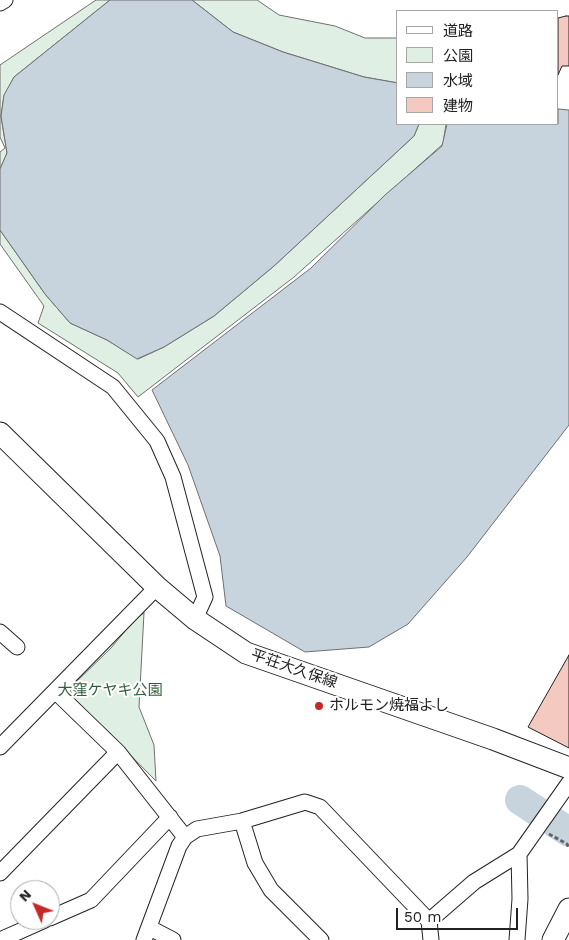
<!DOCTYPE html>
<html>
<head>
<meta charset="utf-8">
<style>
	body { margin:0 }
	#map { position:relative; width:569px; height:940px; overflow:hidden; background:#fff; font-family:"Work Sans","Noto Sans JP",sans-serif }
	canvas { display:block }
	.legend { position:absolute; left:396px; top:10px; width:162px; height:115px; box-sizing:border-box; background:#fff; border:1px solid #a7a7a7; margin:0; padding:6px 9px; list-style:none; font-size:15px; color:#222 }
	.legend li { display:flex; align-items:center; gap:10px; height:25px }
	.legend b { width:25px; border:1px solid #a7a7a7 }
	.north { position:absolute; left:10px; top:880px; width:50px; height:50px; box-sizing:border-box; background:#fff; border:1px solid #a7a7a7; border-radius:50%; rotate:314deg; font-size:14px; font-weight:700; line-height:20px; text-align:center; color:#222 }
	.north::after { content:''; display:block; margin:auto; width:18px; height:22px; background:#c62828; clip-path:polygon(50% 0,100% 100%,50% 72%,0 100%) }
	.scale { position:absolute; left:396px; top:908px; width:122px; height:22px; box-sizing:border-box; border:2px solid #222; border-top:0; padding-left:6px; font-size:15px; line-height:18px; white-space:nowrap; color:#222; -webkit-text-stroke:4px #fff; paint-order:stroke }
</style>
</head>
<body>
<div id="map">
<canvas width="569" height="940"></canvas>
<ul class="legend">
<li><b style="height:6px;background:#fff"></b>道路</li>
<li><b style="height:14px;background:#e0efe3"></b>公園</li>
<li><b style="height:14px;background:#c7d3dd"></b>水域</li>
<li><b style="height:14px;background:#f3c9c0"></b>建物</li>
</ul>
<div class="north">N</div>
<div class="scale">50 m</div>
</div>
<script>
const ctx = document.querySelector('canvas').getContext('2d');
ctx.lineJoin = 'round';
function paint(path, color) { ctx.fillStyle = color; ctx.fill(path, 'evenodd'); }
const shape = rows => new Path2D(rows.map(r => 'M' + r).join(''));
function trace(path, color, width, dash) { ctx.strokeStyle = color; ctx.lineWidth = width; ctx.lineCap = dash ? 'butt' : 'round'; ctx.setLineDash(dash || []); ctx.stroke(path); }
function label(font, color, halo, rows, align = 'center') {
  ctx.font = font + ' "Work Sans","Noto Sans JP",sans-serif'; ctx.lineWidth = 4; ctx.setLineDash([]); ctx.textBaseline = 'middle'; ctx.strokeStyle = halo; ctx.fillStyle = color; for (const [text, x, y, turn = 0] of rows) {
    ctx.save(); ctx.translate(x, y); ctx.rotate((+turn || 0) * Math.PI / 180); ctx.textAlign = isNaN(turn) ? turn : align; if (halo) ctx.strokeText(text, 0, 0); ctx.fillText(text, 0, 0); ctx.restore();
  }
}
const green = shape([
	[96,0,110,0,14,77,4,96,1,116,7,153,0,169,0,152,5,148,0,137,0,65,96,0],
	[192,0,257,0,279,15,335,26,365,38,398,38,398,83,364,77,283,52,233,32,192,0],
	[419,124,446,124,443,144,294,277,138,397,118,373,38,323,44,306,0,244,0,230,45,294,70,323,107,340,138,359,164,347,214,316,274,266,414,136,419,124],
	[144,613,139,707,154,745,156,781,72,696,70,688,111,648,136,618,144,613]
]);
paint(green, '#e0efe3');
trace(green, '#6f6f6f', 1);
const water = shape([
	[110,0,192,0,233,32,283,52,364,77,398,83,398,124,419,124,414,136,274,266,214,316,164,347,137,359,107,340,70,323,45,294,0,230,0,169,7,153,1,116,4,95,14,77,110,0],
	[558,109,569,110,569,425,467,557,408,624,369,647,305,652,226,606,220,556,188,465,152,390,311,268,385,195,442,146,447,124,558,124,558,109]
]);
paint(water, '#c7d3dd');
trace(water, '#6f6f6f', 1);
trace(shape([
	[520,800,569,832]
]), '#c7d3dd', 30);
const building = shape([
	[566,16,569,16,569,66,562,66,558,75,558,18,566,16],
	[569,655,569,748,528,727,569,655]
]);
paint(building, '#f3c9c0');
trace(building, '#222', 1);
const street = shape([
	[0,3,5,0],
	[0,312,113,387,157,441,173,477,205,597,195,619],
	[0,632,17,647],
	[55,691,118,752,185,837],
	[0,747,157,587],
	[242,821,255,863,271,890,321,940],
	[0,873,118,752],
	[50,918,91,900,170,817],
	[429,921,474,882,519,854],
	[150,928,173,940],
	[0,940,45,920],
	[144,940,179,846,185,837,197,829,242,821,305,802,320,807,429,921,431,940],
	[517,940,520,899,519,854,569,783]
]);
const secondary = shape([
	[0,433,157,587,195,619,246,653,493,739,569,768],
	[553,940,569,909]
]);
trace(street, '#222', 17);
trace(secondary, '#222', 23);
trace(shape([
	[549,834,567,844,569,848]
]), '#646464', 3, [4, 2.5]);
trace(street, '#fff', 15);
trace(secondary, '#fff', 21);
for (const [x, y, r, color] of [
	[319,706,5,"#c62828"]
]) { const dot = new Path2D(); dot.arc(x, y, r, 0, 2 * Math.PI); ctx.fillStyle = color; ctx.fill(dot); trace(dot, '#fff', 2); }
label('15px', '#222', '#fff', [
	["平荘大久保線",294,669,19]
]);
label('15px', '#2f5e38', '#fff', [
	["大窪ケヤキ公園",110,691]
]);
label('15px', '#222', '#fff', [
	["ホルモン焼福よし",329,706]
], 'left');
</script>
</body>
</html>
